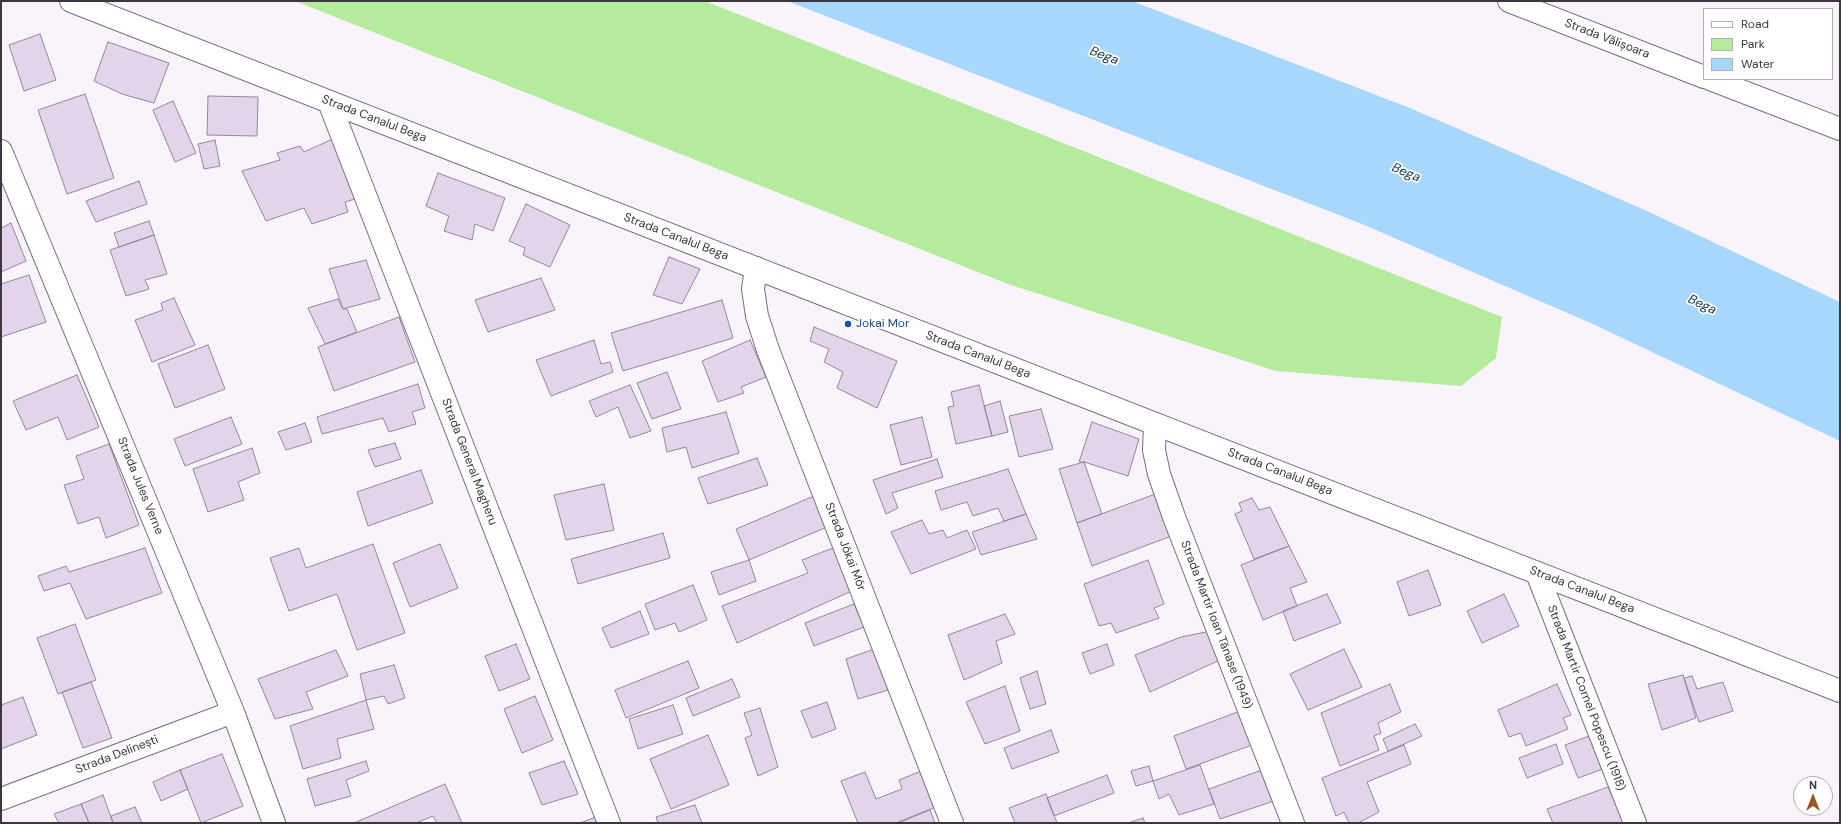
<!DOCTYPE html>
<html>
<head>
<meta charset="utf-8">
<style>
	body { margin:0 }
	#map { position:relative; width:1841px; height:824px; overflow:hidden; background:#f9f3fc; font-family:"DM Sans",sans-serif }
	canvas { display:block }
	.frame { position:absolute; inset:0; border:2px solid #3c373f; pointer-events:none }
	.legend { position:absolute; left:1703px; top:8px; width:130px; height:72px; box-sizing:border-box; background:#fff; border:1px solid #b1afb2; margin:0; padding:5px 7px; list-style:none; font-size:12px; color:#3c373f }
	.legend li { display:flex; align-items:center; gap:8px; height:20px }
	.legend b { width:20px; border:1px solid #b1afb2 }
	.north { position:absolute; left:1793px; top:776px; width:40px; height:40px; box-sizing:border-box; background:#fff; border:1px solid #b1afb2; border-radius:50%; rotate:0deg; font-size:11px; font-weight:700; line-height:16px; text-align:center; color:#3c373f }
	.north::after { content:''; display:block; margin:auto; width:14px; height:18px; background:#9a5924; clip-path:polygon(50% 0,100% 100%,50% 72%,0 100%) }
</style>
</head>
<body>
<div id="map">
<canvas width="1841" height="824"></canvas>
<div class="frame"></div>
<ul class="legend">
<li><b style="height:5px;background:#fff"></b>Road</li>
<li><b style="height:11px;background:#b5eb9c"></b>Park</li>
<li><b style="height:11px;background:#a7d7fb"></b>Water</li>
</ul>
<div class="north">N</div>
</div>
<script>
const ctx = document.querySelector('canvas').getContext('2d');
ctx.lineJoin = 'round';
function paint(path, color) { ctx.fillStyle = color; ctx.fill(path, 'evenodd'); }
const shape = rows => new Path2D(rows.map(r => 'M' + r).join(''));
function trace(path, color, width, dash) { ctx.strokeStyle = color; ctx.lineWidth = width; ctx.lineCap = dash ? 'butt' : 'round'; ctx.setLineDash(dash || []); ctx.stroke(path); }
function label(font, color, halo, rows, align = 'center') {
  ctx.font = font + ' "DM Sans",sans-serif'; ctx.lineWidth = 3.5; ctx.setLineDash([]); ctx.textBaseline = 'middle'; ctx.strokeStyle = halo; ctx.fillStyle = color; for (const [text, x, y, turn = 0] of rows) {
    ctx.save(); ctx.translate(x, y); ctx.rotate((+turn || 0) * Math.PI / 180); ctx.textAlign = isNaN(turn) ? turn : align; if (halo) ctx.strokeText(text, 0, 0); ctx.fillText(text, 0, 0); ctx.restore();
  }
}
paint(shape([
	[295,1,705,1,1502,317,1496,358,1461,386,1276,371,1008,284]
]), '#b5eb9c');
paint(shape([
	[787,1,1132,1,1410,108,1647,211,1840,302,1840,441,1595,325,1362,224]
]), '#a7d7fb');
const building = shape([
	[40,34,56,80,24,91,9,45,40,34],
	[108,42,169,63,154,103,122,94,94,81,108,42],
	[85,94,114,178,67,194,38,110,85,94],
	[208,96,258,97,257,136,207,135,208,96],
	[173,101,196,153,175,162,153,110,173,101],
	[335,138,355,199,345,202,348,212,312,224,304,208,266,221,242,171,280,160,277,153,300,146,304,152,335,138],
	[215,140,220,166,204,169,198,144,215,140],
	[438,173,505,198,493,231,475,224,472,240,444,231,449,216,426,206,438,173],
	[139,181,147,204,96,222,86,201,139,181],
	[526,204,570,225,550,267,523,255,525,248,509,241,526,204],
	[149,221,154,235,119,247,114,233,149,221],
	[11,223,26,261,1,272,1,228,11,223],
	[154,235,167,274,145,280,149,289,126,296,110,250,154,235],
	[669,257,700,269,682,304,653,295,669,257],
	[366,260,380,299,343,309,329,269,366,260],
	[29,275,46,322,1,337,1,284,29,275],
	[541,278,555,310,488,332,475,300,541,278],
	[174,298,195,345,152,362,135,320,163,310,161,303,174,298],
	[338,299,343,309,347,309,357,332,325,344,308,308,338,299],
	[722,300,733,338,623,371,611,333,722,300],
	[399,317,415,362,334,391,318,347,399,317],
	[814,327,897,361,877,408,837,388,843,372,824,362,829,349,810,341,814,327],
	[594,340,601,364,610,362,613,372,551,396,536,360,594,340],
	[750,340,766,377,741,387,744,393,718,402,702,361,750,340],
	[208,345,225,389,175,408,158,364,208,345],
	[667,372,681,409,652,419,637,383,667,372],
	[77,375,99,427,67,440,58,417,26,430,13,401,77,375],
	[418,384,425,408,412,412,416,424,389,432,383,418,322,434,317,417,418,384],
	[630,385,651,431,630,438,618,407,596,417,589,401,630,385],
	[979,385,992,436,956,444,948,407,954,406,951,392,979,385],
	[1000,401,1008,432,992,436,984,406,1000,401],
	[1041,409,1053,449,1019,457,1009,416,1041,409],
	[726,412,739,453,692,468,686,447,667,452,662,428,726,412],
	[231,417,242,444,185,466,174,439,231,417],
	[922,417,932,457,901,465,890,425,922,417],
	[1092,422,1139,439,1128,476,1084,462,1079,462,1092,422],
	[305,423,312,442,286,450,278,432,305,423],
	[395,443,401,459,375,467,368,450,395,443],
	[109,444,139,525,106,538,99,517,78,524,64,485,84,479,76,456,109,444],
	[252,448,260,473,238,482,244,500,208,512,193,469,252,448],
	[757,458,768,485,708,504,698,478,757,458],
	[937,459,943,477,892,493,898,508,886,514,873,480,937,459],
	[1084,462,1102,514,1077,523,1059,469,1084,462],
	[1008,469,1026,514,1004,521,998,508,973,516,967,502,941,510,935,491,1008,469],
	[421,470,433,503,368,526,357,492,421,470],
	[604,484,614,530,566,540,554,495,604,484],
	[821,493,834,524,749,560,736,529,821,493],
	[1158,493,1174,535,1092,566,1077,523,1158,493],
	[1252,498,1259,510,1270,507,1289,546,1254,559,1235,514,1242,511,1239,503,1252,498],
	[1026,514,1037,539,981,555,972,532,1026,514],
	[922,520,929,534,943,530,947,538,967,530,976,549,911,574,891,532,922,520],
	[663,533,670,558,578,584,571,559,663,533],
	[373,544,405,633,357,650,337,594,289,611,270,558,299,548,306,568,373,544],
	[440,544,458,588,410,607,393,563,440,544],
	[838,546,856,589,737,643,722,606,808,573,802,560,838,546],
	[1289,546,1307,582,1290,588,1297,606,1263,620,1241,565,1289,546],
	[145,548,162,593,86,619,70,583,44,591,38,576,66,566,69,572,145,548],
	[749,560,756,581,719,595,711,572,749,560],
	[1148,560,1164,604,1154,608,1159,618,1116,633,1111,623,1099,626,1084,584,1148,560],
	[1428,570,1441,605,1409,616,1397,582,1428,570],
	[693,585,707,620,679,632,675,623,655,630,645,604,693,585],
	[1327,594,1341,623,1294,641,1283,611,1327,594],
	[1504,594,1519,626,1482,643,1467,611,1504,594],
	[854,604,864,627,814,646,805,623,854,604],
	[640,611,649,634,611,648,602,628,640,611],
	[1005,614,1015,634,996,641,1002,663,964,680,948,635,1005,614],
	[75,624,96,680,58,694,37,638,75,624],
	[1211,631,1222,659,1150,692,1135,655,1181,637,1211,631],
	[516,644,530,679,499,691,485,656,516,644],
	[1107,644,1114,665,1090,674,1082,653,1107,644],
	[880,647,895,688,858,699,846,659,880,647],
	[1344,649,1362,687,1308,710,1290,674,1344,649],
	[336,650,348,676,306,692,313,709,275,719,258,679,336,650],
	[688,661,699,688,626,718,615,690,688,661],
	[394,665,405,698,388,704,384,696,366,700,360,674,394,665],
	[1037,671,1046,704,1030,709,1020,678,1037,671],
	[1683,675,1696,718,1662,730,1648,684,1683,675],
	[1692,676,1697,689,1723,682,1733,711,1699,722,1684,678,1692,676],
	[732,679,740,697,693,716,686,698,732,679],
	[91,682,112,738,83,748,62,692,91,682],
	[1390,684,1401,712,1378,723,1381,733,1374,736,1379,750,1340,766,1321,713,1390,684],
	[1557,684,1571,715,1563,718,1568,729,1526,746,1521,733,1509,737,1498,710,1557,684],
	[1005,686,1020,731,985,744,966,702,1005,686],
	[535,696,553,740,522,753,504,709,535,696],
	[23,697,37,735,1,749,1,705,23,697],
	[366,700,374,729,337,739,341,758,303,769,290,726,366,700],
	[827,702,836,729,812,738,801,711,827,702],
	[673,705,683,734,638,749,629,719,673,705],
	[760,708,778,767,758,776,745,738,752,735,744,713,760,708],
	[1240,711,1252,745,1186,769,1174,736,1240,711],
	[1415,724,1422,736,1388,751,1383,739,1415,724],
	[1051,730,1059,752,1012,769,1004,748,1051,730],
	[708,735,729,785,671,809,650,759,708,735],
	[1592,735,1603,769,1578,778,1565,745,1592,735],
	[1556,744,1563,764,1527,778,1519,758,1556,744],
	[1404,745,1411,764,1367,782,1379,812,1358,823,1349,823,1344,812,1336,816,1322,778,1404,745],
	[222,754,243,806,201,823,180,770,222,754],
	[366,761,369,771,346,780,351,796,315,806,307,779,366,761],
	[564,761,578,794,542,805,529,773,564,761],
	[1200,765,1214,804,1179,815,1169,794,1159,799,1153,781,1200,765],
	[1149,766,1153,781,1136,786,1131,771,1149,766],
	[929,768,943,804,896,823,858,823,841,781,865,772,876,799,902,789,899,780,929,768],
	[180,770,188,789,161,801,153,782,180,770],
	[1262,770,1274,801,1220,819,1209,789,1262,770],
	[1107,775,1114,793,1054,816,1047,798,1107,775],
	[445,784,462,823,437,823,433,816,416,823,354,823,445,784],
	[1608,787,1624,823,1553,823,1547,809,1608,787],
	[1046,794,1057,823,1015,823,1009,808,1046,794],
	[103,795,113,823,89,823,81,804,103,795],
	[81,804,89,823,59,823,54,814,81,804],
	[695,805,702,823,658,823,656,817,695,805],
	[135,807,142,823,113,823,111,816,135,807],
	[930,810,935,823,901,823,900,822,930,810],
	[601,815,604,823,580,823,601,815],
	[1143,818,1145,823,1128,823,1143,818]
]);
paint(building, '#e2d5ea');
trace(building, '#93879b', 1);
const street = shape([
	[1509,1,1704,77],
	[1710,79,1840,129],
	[329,102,609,823],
	[1,151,233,712,274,823],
	[756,268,753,289,757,316,768,350,952,823],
	[1155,424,1154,450,1159,474,1174,517,1293,823],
	[1537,573,1635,823],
	[1,799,233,712]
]);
const secondary = shape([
	[71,1,1840,691]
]);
trace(street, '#7a6e81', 24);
trace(secondary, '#7a6e81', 24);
trace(street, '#fff', 22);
trace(secondary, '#fff', 22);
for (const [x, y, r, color] of [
	[848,324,4,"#1a4fb4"]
]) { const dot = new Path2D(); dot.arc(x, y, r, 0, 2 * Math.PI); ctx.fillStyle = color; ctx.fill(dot); trace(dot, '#fff', 1.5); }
label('12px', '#3c373f', '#fff', [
	["Strada Vălișoara",1607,39,21],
	["Strada Canalul Bega",374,119,21],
	["Strada Canalul Bega",676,237,21],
	["Strada Canalul Bega",978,355,21],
	["Strada General Magheru",469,462,69],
	["Strada Canalul Bega",1280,472,21],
	["Strada Jules Verne",140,486,68],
	["Strada Jókai Mór",845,547,69],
	["Strada Canalul Bega",1582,590,21],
	["Strada Martir Ioan Tănase (1949)",1216,625,69],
	["Strada Martir Cornel Popescu (1918)",1586,698,69],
	["Strada Delinești",117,755,-21]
]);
label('12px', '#164399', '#fff', [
	["Jokai Mor",856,324]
], 'left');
label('italic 13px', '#11364e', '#fff', [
	["Bega",1104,56,21],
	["Bega",1406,173,23],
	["Bega",1702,305,25]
]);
</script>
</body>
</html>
